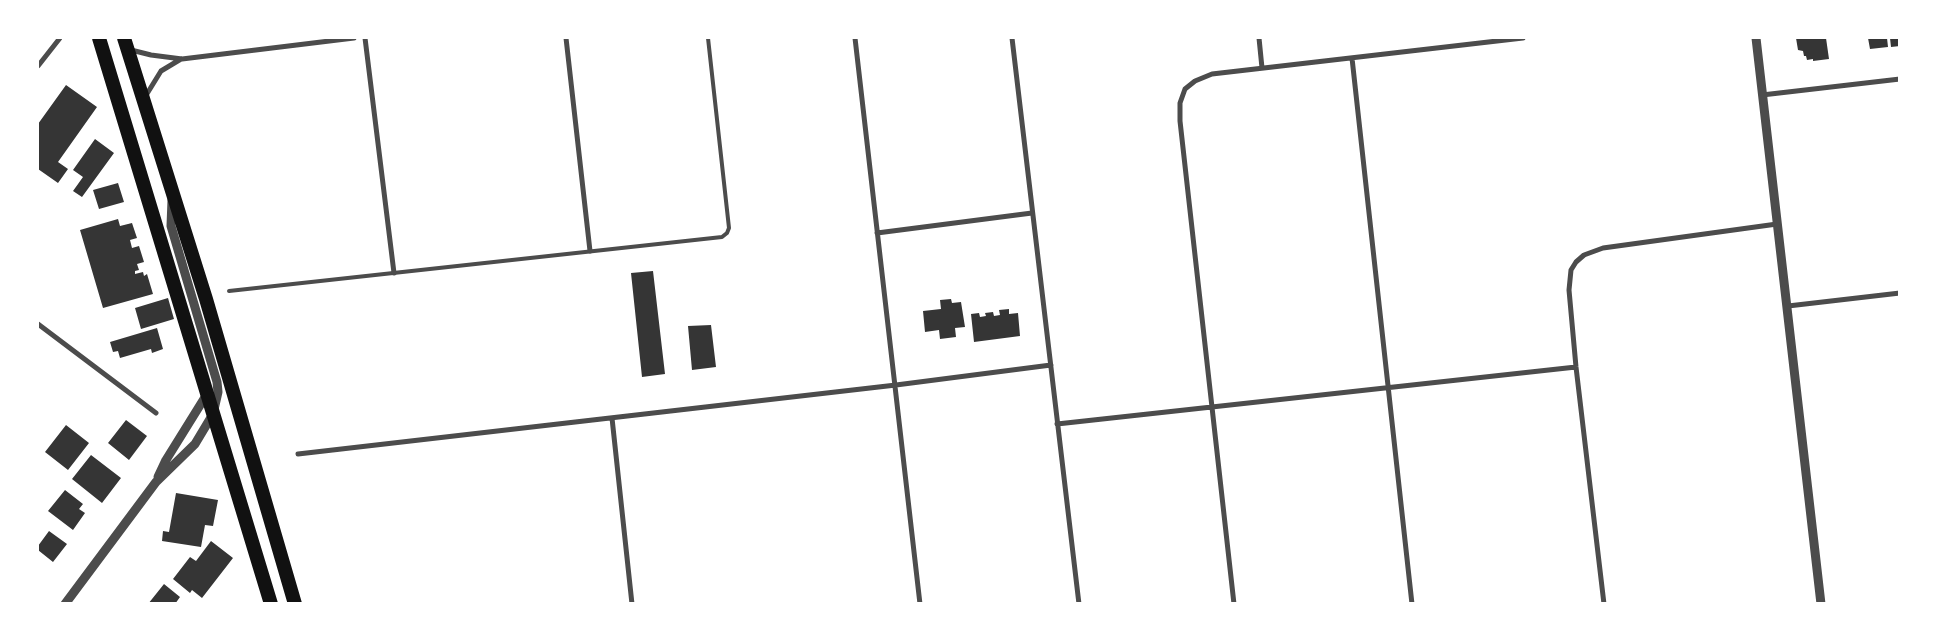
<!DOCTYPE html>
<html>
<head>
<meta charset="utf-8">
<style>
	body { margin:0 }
	#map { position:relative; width:1937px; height:641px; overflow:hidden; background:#fff; font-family:"Golos Text",sans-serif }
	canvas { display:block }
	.frame { position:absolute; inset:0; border:39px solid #fff; pointer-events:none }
</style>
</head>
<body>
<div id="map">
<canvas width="1937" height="641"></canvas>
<div class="frame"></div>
</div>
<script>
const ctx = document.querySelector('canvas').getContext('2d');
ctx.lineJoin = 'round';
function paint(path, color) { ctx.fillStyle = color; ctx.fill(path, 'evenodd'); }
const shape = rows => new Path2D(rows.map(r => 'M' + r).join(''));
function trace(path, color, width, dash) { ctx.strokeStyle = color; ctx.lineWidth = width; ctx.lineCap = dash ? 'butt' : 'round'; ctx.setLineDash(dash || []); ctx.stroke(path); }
paint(shape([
	[1796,38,1826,38,1829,59,1813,61,1813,59,1807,60,1806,56,1804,56,1803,51,1798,50],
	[1868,38,1887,38,1888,47,1870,49],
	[1890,38,1900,38,1900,46,1891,47],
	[66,85,97,107,58,162,68,169,58,183,38,169,38,124],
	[95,139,114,153,82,197,73,191,83,177,73,170],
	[118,183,124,202,99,209,93,190],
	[118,219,120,226,132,223,137,238,130,240,132,248,139,246,144,262,137,264,139,270,135,271,135,274,143,272,144,276,147,274,153,294,103,308,80,230],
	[653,271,665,374,642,377,631,273],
	[168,298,174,319,141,329,135,308],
	[951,299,952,303,961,302,965,327,955,328,956,337,940,339,939,330,925,332,923,311,941,309,940,300],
	[1009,309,1009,314,1018,313,1020,336,974,342,971,314,979,313,980,317,986,316,985,313,993,312,994,316,1000,315,999,310],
	[711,325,716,367,692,370,688,326],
	[157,328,163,349,152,353,151,349,120,358,118,351,113,352,110,342],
	[126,420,147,436,129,460,108,443],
	[66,425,89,443,68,470,45,452],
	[91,455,121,478,102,503,72,479],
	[65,490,83,504,79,509,85,513,73,530,48,511],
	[176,493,218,500,213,526,205,525,201,547,162,541,163,531,169,532],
	[49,531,67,544,53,562,38,550,38,546],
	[211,541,233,558,202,598,192,590,190,593,173,579,190,557,196,561],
	[164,584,180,597,175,604,148,604]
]), '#353535');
trace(shape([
	[229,291,722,237,727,233,729,228,708,38]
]), '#4c4c4c', 4);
trace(shape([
	[365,38,394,273],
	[566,38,590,251],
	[855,38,920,604],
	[1012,38,1079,604],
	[1259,38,1262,68],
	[131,50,151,55,182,59,354,38],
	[1352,58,1412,604],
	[38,66,60,38],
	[1762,95,1900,79],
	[145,97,161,71,181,59],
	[877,233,1032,213],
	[1788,306,1900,293],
	[38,324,156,413],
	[612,418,632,604],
	[1057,424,1576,367],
	[298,454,896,385,1051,365],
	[1234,604,1180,121,1180,103,1185,89,1195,81,1212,74,1523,38],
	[1604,604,1576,367,1569,290,1571,270,1576,262,1584,255,1603,248,1777,224]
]), '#4c4c4c', 5);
trace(shape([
	[1756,38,1821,604],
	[158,477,166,460,207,394],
	[65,604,156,482,195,444,213,414,218,392,217,382,171,226,172,200]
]), '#4c4c4c', 9);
trace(shape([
	[99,38,271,604],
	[124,38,206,299,295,604]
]), '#111', 14);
</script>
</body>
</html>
